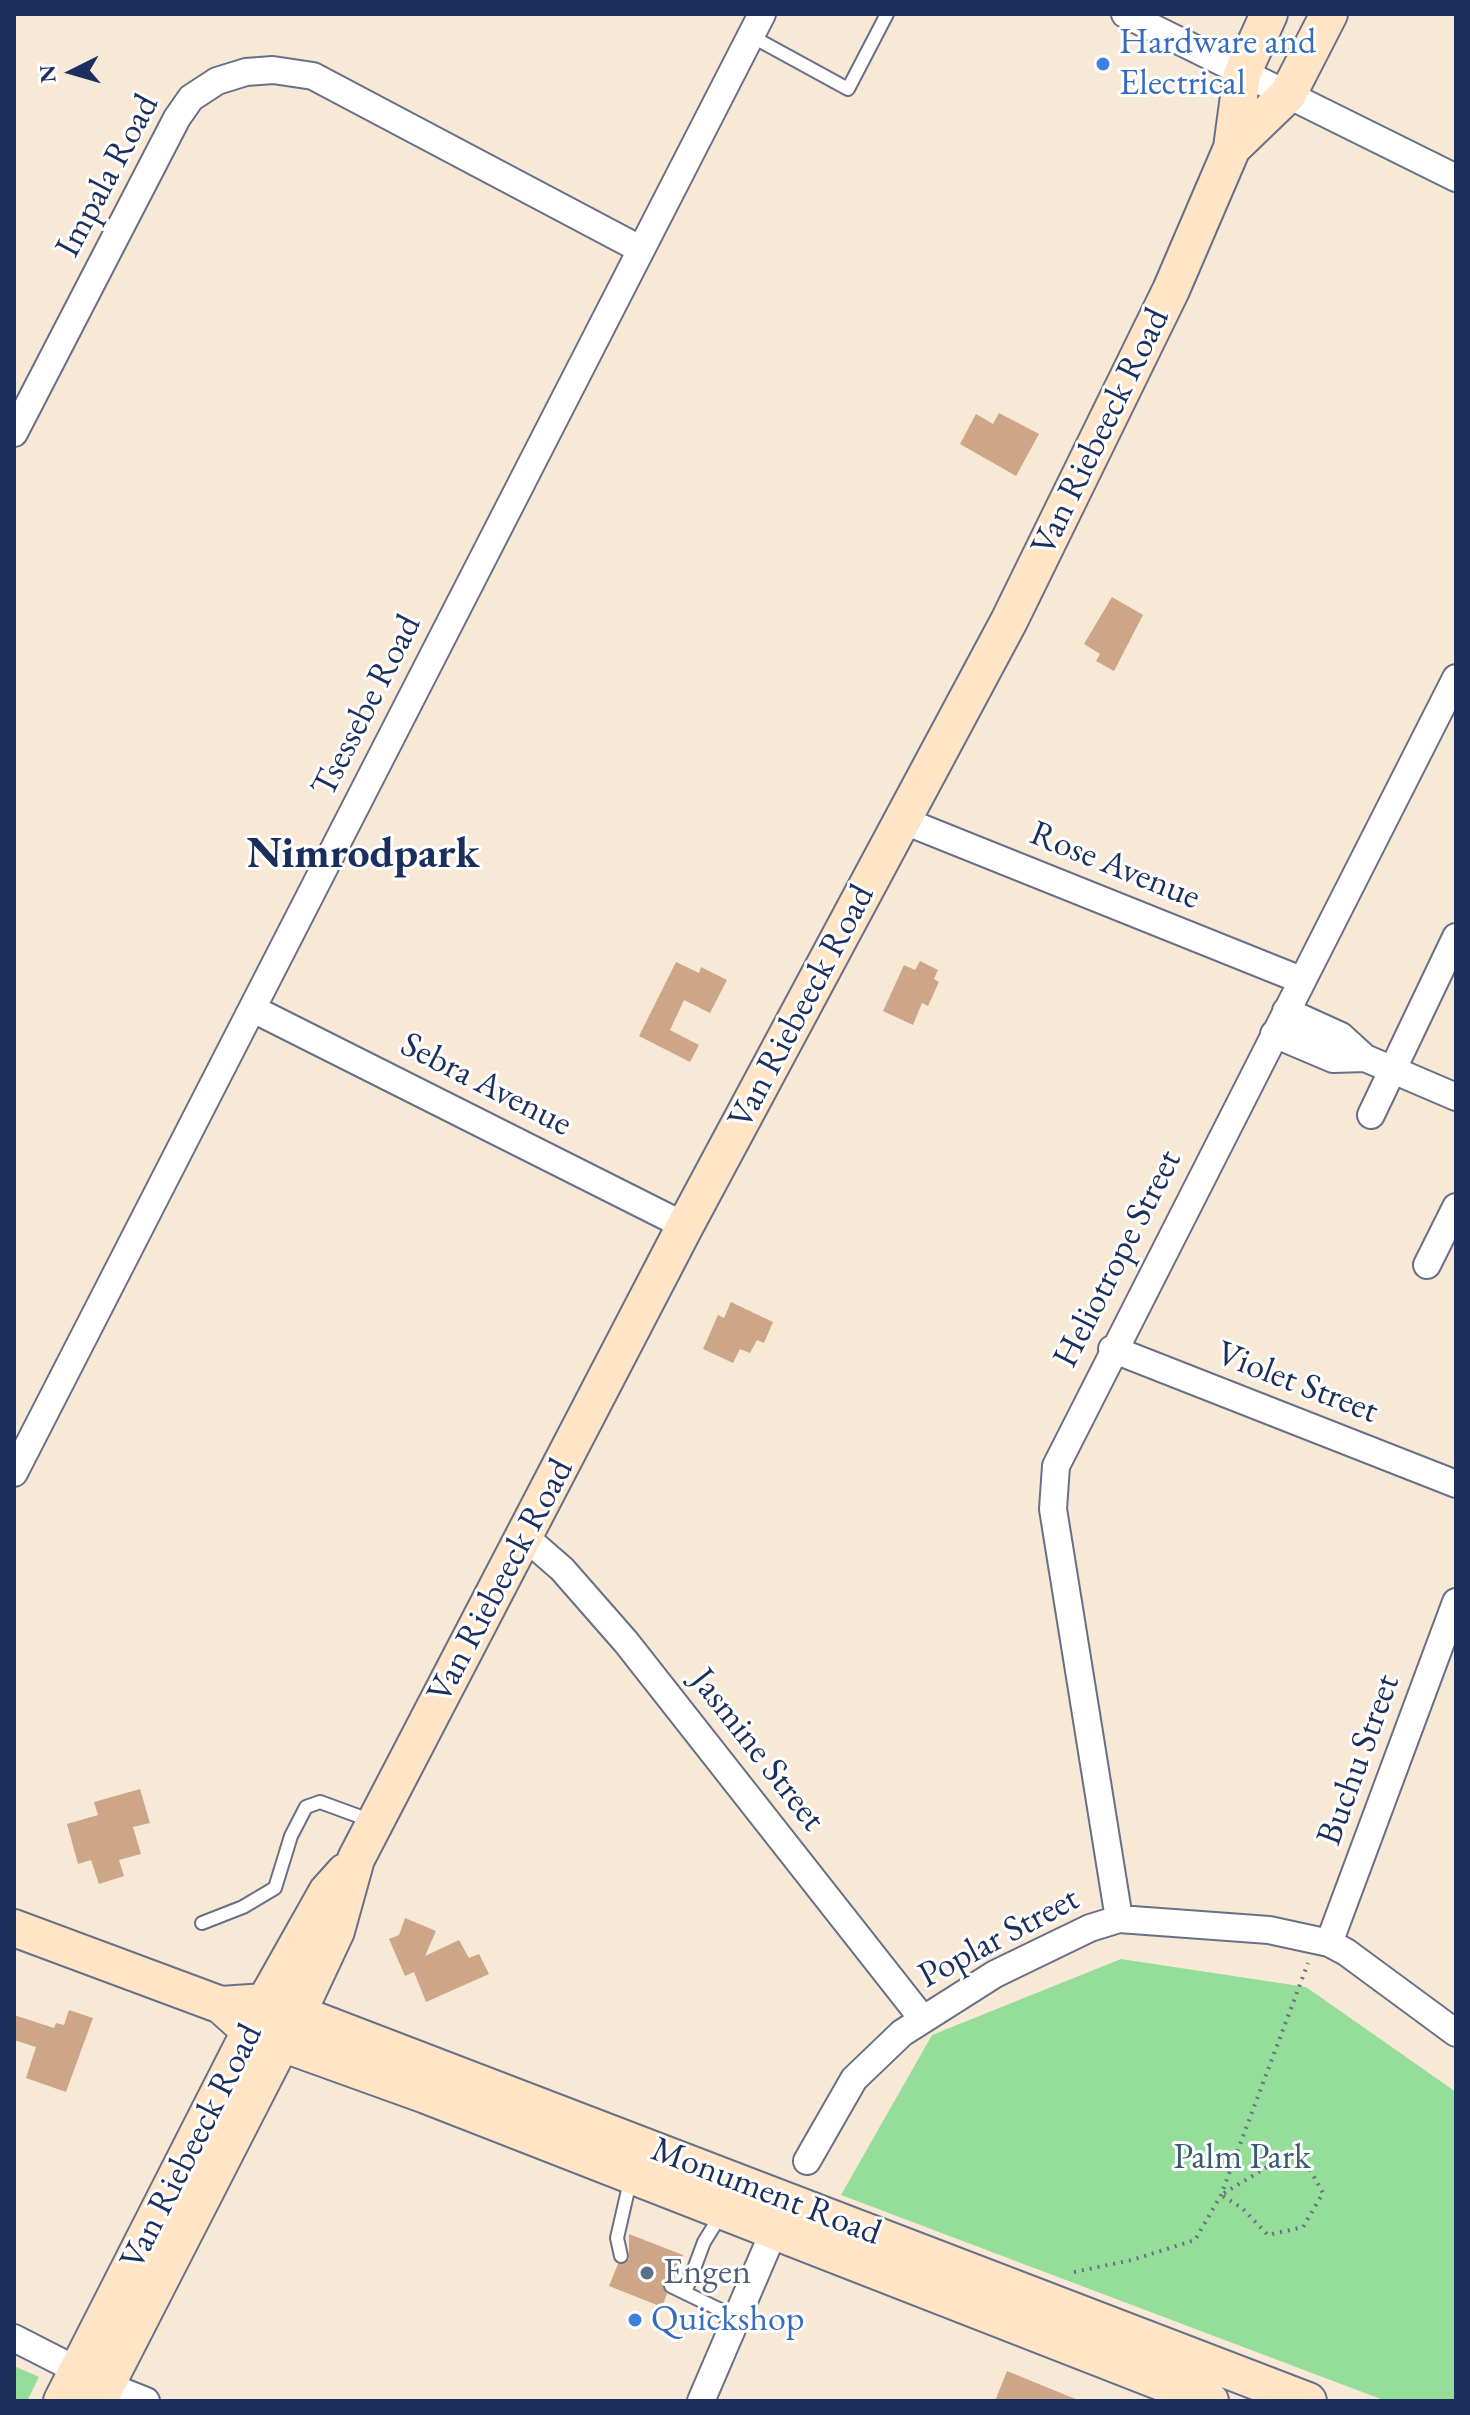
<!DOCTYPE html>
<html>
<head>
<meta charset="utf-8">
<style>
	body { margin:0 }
	#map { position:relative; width:1470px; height:2415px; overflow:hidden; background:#f8e9d6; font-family:"EB Garamond",serif }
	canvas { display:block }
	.frame { position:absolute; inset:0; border:16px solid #1b2f5e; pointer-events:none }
	.north { position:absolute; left:32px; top:32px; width:80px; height:80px; -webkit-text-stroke:6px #fff; paint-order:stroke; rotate:265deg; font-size:22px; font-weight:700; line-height:32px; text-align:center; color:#1b2f5e }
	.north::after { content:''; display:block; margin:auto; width:28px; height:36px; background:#1b2f5e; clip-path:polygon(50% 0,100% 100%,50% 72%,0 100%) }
</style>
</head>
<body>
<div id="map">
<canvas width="1470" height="2415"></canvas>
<div class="frame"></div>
<div class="north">N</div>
</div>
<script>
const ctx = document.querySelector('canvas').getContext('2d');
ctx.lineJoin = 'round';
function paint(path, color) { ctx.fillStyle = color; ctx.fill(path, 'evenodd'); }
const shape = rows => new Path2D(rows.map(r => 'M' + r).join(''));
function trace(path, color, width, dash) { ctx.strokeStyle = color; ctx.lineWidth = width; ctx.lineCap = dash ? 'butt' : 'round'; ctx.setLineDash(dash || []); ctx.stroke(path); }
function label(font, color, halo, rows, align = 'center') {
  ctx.font = font + ' "EB Garamond",serif'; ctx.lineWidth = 6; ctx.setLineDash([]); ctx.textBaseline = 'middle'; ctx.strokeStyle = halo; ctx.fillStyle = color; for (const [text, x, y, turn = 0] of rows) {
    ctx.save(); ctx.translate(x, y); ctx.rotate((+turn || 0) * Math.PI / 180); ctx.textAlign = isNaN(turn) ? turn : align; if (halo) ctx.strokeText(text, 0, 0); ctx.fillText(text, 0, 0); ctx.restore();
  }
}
paint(shape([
	[1121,1959,1306,1987,1456,2092,1456,2401,1386,2401,841,2195,932,2035],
	[14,2366,39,2377,27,2401,14,2401]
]), '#95de99');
paint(shape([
	[999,413,1039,434,1016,476,960,444,976,414,993,424],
	[1112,597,1143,615,1114,671,1096,661,1100,654,1084,644],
	[920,961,938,970,934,979,939,982,928,1006,922,1003,913,1025,883,1011,904,965,915,970],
	[676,962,699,973,701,967,727,980,710,1013,684,1000,670,1030,699,1045,690,1062,639,1036],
	[731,1302,773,1322,764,1343,757,1340,750,1353,740,1349,733,1363,703,1349,718,1315,724,1318],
	[140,1789,150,1823,133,1827,141,1854,119,1860,124,1876,99,1884,91,1860,78,1864,67,1824,98,1815,94,1802],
	[405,1918,436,1931,425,1956,459,1940,469,1958,479,1954,489,1974,426,2002,414,1972,405,1976,389,1939,399,1935],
	[69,2010,93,2018,66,2092,26,2078,36,2047,14,2040,14,2015,54,2028,56,2023,64,2025],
	[629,2234,683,2255,674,2278,663,2283,667,2294,662,2307,609,2286,618,2264,629,2259],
	[1007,2371,1078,2400,1078,2401,995,2401]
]), '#cda688');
const lane = shape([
	[751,36,848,89,887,14],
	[202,1923,243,1907,275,1888,291,1836,306,1807,320,1802,372,1821],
	[621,2256,617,2238,631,2177],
	[671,2286,737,2318],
	[685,2293,704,2242,722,2213]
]);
const street = shape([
	[1125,14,1456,178],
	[14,433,177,118,191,98,217,81,246,72,273,70,313,76,640,249],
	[902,820,1301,980],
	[253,1009,685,1226],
	[1286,1011,1341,1036,1365,1058,1456,1097],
	[1274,1034,1333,1059,1365,1058],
	[1371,1115,1456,937],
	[1427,1265,1456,1207],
	[1112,1349,1456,1484],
	[14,1473,762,14],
	[524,1536,562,1569,626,1642,922,2018],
	[1119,1919,1053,1509,1056,1466,1456,678],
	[1329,1943,1456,1602],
	[807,2161,854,2079,902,2033,995,1974,1090,1928,1119,1919,1269,1930,1329,1943,1346,1952,1456,2033],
	[14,2338,106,2385,146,2401],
	[701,2401,780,2217]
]);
const secondary = shape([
	[1232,148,1288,94,1329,14],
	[14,1928,221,2005,251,2032,426,2095,1210,2401],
	[221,2005,265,2002,296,2013,1308,2401],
	[62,2401,265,2002,327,1892,345,1872],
	[98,2401,306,1995,336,1931,356,1859,685,1226,1009,621,1171,290,1232,148,1242,74,1269,14]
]);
trace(lane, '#687088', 16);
trace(street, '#687088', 30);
trace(secondary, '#687088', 40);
trace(shape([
	[1272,2164,1308,2166,1323,2193,1303,2227,1268,2235,1242,2208,1221,2195,1272,2164],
	[1074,2272,1132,2260,1195,2240,1221,2195,1308,1963]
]), '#687088', 4, [2, 6]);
trace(lane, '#fff', 12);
trace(street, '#fff', 26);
trace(secondary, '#ffe4c6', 36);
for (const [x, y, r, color] of [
	[1103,64,8,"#3f7fe0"],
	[647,2273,8,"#5c6f8a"],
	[635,2320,8,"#3f7fe0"]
]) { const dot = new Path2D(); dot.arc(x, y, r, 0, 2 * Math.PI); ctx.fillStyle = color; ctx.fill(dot); trace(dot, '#fff', 3); }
label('36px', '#366cbe', '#fff', [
	["Hardware and",1119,43],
	["Electrical",1119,84],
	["Quickshop",651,2320]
], 'left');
label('36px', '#1b2f5e', '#fff', [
	["Impala Road",108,176,-62],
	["Van Riebeeck Road",1101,432,-64],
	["Tsessebe Road",367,706,-63],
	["Rose Avenue",1115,866,22],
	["Van Riebeeck Road",802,1007,-62],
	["Sebra Avenue",486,1085,27],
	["Heliotrope Street",1118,1259,-63],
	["Violet Street",1297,1383,21],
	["Van Riebeeck Road",501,1581,-62],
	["Jasmine Street",757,1750,52],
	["Buchu Street",1359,1760,-70],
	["Poplar Street",999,1938,-28],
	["Van Riebeeck Road",192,2147,-63],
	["Monument Road",766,2192,21]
]);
label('36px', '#3a5b6d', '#fff', [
	["Palm Park",1242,2158]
]);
label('36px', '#4e5e75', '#fff', [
	["Engen",663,2273]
], 'left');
label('bold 44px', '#1b2f5e', '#fff', [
	["Nimrodpark",363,855]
]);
</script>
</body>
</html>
